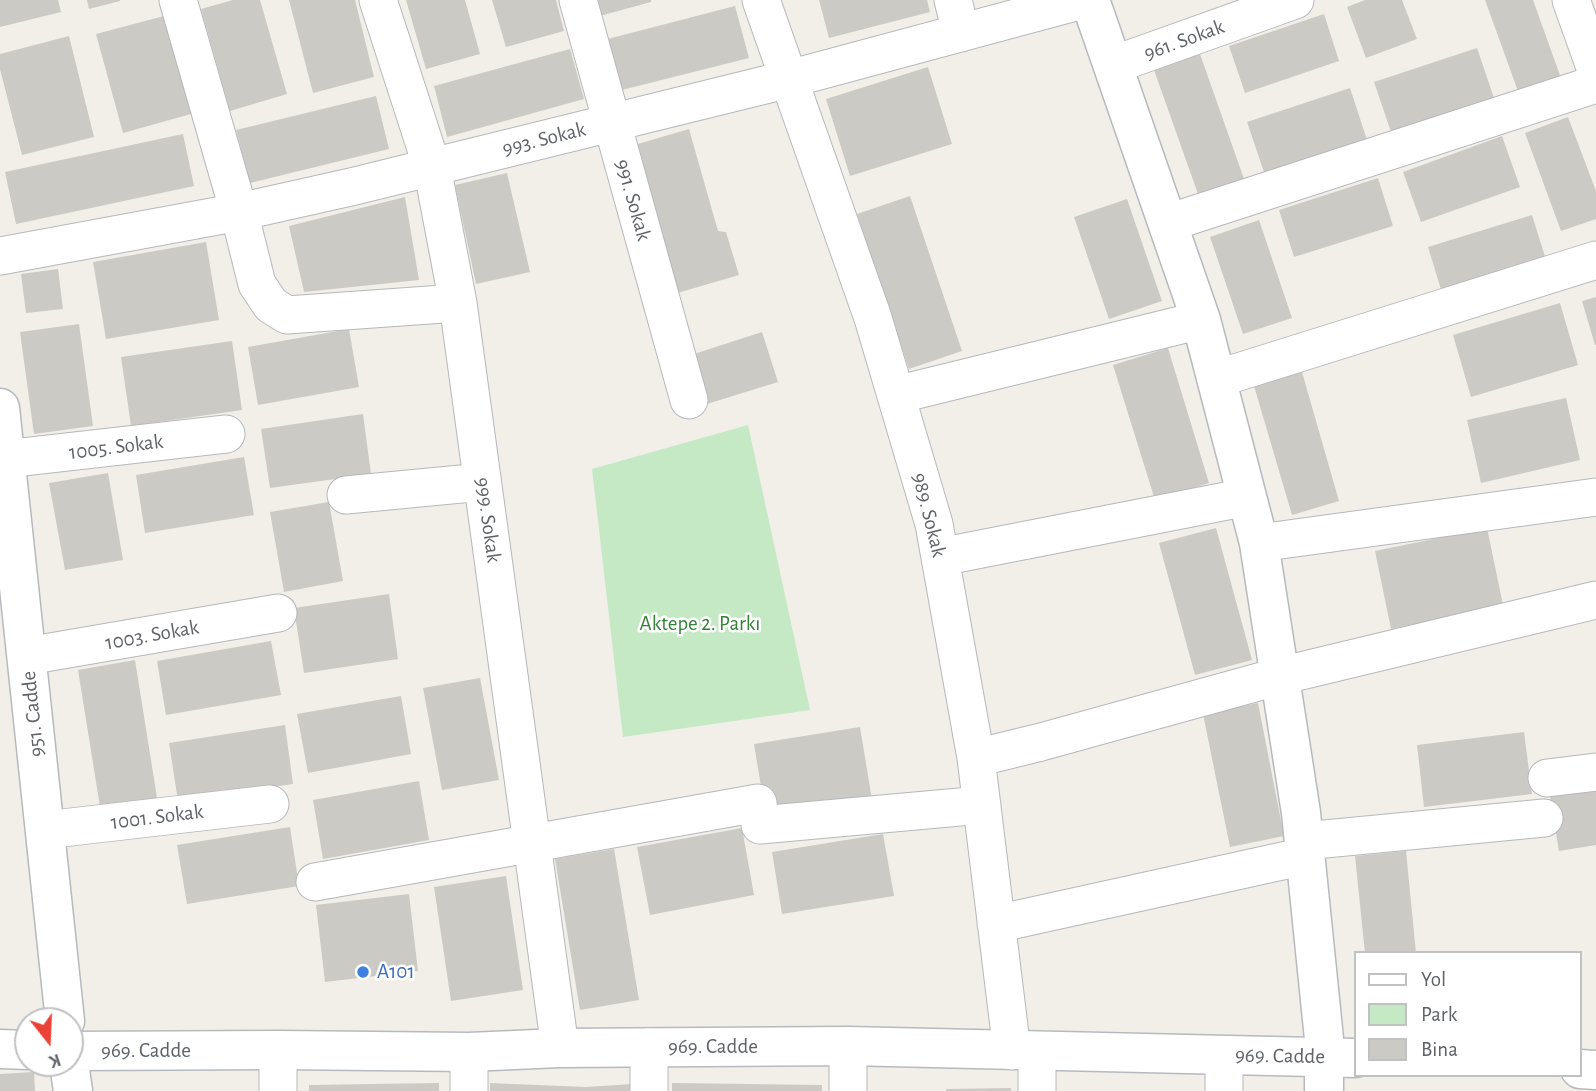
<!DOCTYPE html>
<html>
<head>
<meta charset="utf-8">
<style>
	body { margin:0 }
	#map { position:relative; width:1596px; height:1091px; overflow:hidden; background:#f1efe8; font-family:"Alegreya Sans",sans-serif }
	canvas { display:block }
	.legend { position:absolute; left:1354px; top:951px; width:228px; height:126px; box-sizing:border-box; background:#fff; border:2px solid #bfc1c3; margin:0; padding:9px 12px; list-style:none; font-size:21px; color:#5f6368 }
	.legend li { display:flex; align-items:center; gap:14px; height:35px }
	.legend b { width:35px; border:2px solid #bfc1c3 }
	.north { position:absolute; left:14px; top:1007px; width:70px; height:70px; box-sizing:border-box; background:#fff; border:2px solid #bfc1c3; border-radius:50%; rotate:162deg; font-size:19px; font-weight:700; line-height:28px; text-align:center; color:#5f6368 }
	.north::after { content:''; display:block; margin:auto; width:24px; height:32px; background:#ea4335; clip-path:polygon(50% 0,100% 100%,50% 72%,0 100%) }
</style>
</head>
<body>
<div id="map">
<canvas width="1596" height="1091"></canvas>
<ul class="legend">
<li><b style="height:9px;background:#fff"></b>Yol</li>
<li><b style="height:19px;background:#c5e8c5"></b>Park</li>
<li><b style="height:19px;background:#cccac5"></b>Bina</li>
</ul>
<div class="north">K</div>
</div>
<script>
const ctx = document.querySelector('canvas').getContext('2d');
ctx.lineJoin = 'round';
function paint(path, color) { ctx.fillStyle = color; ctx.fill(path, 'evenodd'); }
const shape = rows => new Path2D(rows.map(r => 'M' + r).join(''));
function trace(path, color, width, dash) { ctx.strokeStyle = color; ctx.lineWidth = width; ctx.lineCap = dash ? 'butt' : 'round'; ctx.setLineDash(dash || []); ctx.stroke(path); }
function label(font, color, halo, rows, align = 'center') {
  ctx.font = font + ' "Alegreya Sans",sans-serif'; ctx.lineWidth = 5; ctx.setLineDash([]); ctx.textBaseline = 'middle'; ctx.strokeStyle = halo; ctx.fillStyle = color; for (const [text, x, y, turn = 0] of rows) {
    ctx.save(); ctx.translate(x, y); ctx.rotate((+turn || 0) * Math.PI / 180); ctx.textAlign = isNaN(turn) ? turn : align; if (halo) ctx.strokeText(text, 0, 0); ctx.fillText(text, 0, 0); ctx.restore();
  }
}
paint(shape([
	[748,425,810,710,623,737,592,469]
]), '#c5e8c5');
paint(shape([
	[0,0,58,0,61,12,0,27],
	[87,0,120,0,120,1,89,9],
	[233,0,260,0,287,94,230,111,201,9],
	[289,0,355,0,374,77,313,93],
	[406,0,465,0,480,54,426,69],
	[492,0,556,0,564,31,506,47],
	[591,0,651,0,651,2,596,17],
	[819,0,927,0,930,12,829,38],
	[1365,0,1402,0,1417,39,1366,58,1347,7],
	[1485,0,1533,0,1561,78,1519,94],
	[735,6,749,58,614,92,600,41],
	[1324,14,1339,61,1245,93,1229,46],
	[164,16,191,114,123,133,96,34],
	[69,36,94,137,22,155,0,69,0,54],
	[1477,48,1494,98,1391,132,1374,82],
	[570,49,584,99,447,137,434,86],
	[1200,54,1244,179,1198,194,1154,70],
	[928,67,952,144,850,176,826,99],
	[1350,88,1367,140,1265,175,1247,122],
	[376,96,389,149,250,183,236,130],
	[1568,117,1596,191,1596,219,1561,231,1525,133],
	[689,129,718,231,726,232,739,275,674,294,631,146],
	[183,134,194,186,16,224,5,172],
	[1502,136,1520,187,1421,222,1403,172],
	[507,173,530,272,476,284,455,185],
	[1378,178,1393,226,1294,257,1279,210],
	[910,196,962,351,909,369,857,214],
	[405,197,419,280,304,292,289,226],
	[1127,199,1162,301,1109,319,1074,217],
	[1532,215,1547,263,1443,296,1428,247],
	[1259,220,1292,318,1243,334,1210,237],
	[206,242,219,320,106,339,93,262],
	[58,269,63,309,26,313,21,274],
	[1596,297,1596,345,1595,345,1582,301],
	[1560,303,1578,365,1471,397,1453,335],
	[79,324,93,426,34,434,20,332],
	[349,329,359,387,258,405,248,347],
	[762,332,778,382,707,404,691,355],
	[232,341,242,410,131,426,121,357],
	[1168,348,1209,483,1155,500,1113,365],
	[1302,372,1339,501,1292,515,1254,386],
	[1566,398,1580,460,1481,483,1467,420],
	[363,414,371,474,270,488,261,429],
	[244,457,254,515,145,533,136,475],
	[108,473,123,560,65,570,49,483],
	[329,502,343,581,284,592,270,512],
	[1216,528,1252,660,1195,675,1159,543],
	[1487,528,1503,605,1391,629,1375,551],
	[389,594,398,659,304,673,294,608],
	[271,641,281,695,166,715,157,661],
	[135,660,158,804,101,813,78,670],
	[480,678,499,780,442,790,423,688],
	[401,696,411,754,308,773,297,714],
	[1258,703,1284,836,1230,847,1203,714],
	[285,725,293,784,178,801,169,743],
	[860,727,872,800,766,817,754,744],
	[1524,732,1532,794,1424,807,1417,745],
	[419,781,429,840,323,859,313,800],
	[1596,790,1596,845,1559,851,1550,797],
	[290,827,299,886,187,904,177,845],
	[742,828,754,895,650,915,637,847],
	[883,834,894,896,782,914,772,852],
	[614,849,639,1000,580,1010,555,859],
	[1406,851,1416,953,1365,953,1355,856],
	[506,876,523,990,451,1001,434,887],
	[409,894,418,971,325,982,316,905],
	[34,1072,35,1091,0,1091,0,1074],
	[439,1083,439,1091,309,1091,309,1085],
	[490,1083,586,1087,633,1084,634,1091,490,1091],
	[672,1083,822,1085,822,1091,672,1091],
	[1011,1088,1011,1091,946,1091,946,1089]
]), '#cccac5');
const street = shape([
	[178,0,239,212,257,284,271,305,287,315,458,303],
	[378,0,432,167,458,303,560,1048],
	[578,0,689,400],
	[761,0,873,318,934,524,976,758,1012,1051],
	[953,0,961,33],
	[1571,0,1596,70],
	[1113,65,1295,0],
	[1168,223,1596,84],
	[0,256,239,212,355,186,789,79,1083,0],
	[1216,379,1596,260],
	[896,395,1201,320],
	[5,459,226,434],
	[346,495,482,482],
	[1259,543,1596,497],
	[940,557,1247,497],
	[27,656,278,613],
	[976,758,1041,742,1280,676,1596,600],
	[1547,778,1596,772],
	[45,830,270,804],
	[1304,841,1544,818],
	[315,882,758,803,760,825,982,805],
	[996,924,1305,856],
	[278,1050,278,1091],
	[1037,1051,1037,1091],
	[469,1091,469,1052],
	[649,1091,649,1047],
	[848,1091,848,1046],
	[1224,1091,1224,1055]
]);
const secondary = shape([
	[1090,0,1201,320,1259,543,1301,813,1324,1039,1324,1091],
	[0,408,65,1021],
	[0,1049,28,1050],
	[70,1051,278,1050,469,1052,560,1048,848,1046,1356,1058],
	[69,1063,73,1091],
	[1580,1069,1596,1070]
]);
trace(street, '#b5b8bc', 39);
trace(secondary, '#b6babf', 41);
trace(street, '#fff', 37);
trace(secondary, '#fff', 38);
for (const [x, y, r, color] of [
	[363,972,7,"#3f7fe0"]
]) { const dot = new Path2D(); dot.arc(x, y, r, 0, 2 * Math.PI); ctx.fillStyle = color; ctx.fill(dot); trace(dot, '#fff', 2.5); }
label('21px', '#5f6368', '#fff', [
	["961. Sokak",1184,40,-20],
	["993. Sokak",544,139,-14],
	["991. Sokak",633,200,74],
	["1005. Sokak",116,447,-7],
	["989. Sokak",929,515,76],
	["999. Sokak",488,520,82],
	["1003. Sokak",152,635,-10],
	["951. Cadde",33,714,-96],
	["1001. Sokak",157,817,-7],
	["969. Cadde",713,1047],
	["969. Cadde",146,1051],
	["969. Cadde",1280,1056,1]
]);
label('21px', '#348238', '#fff', [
	["Aktepe 2. Parkı",700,624]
]);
label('21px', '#366cbe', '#fff', [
	["A101",377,972]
], 'left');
</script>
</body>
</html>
